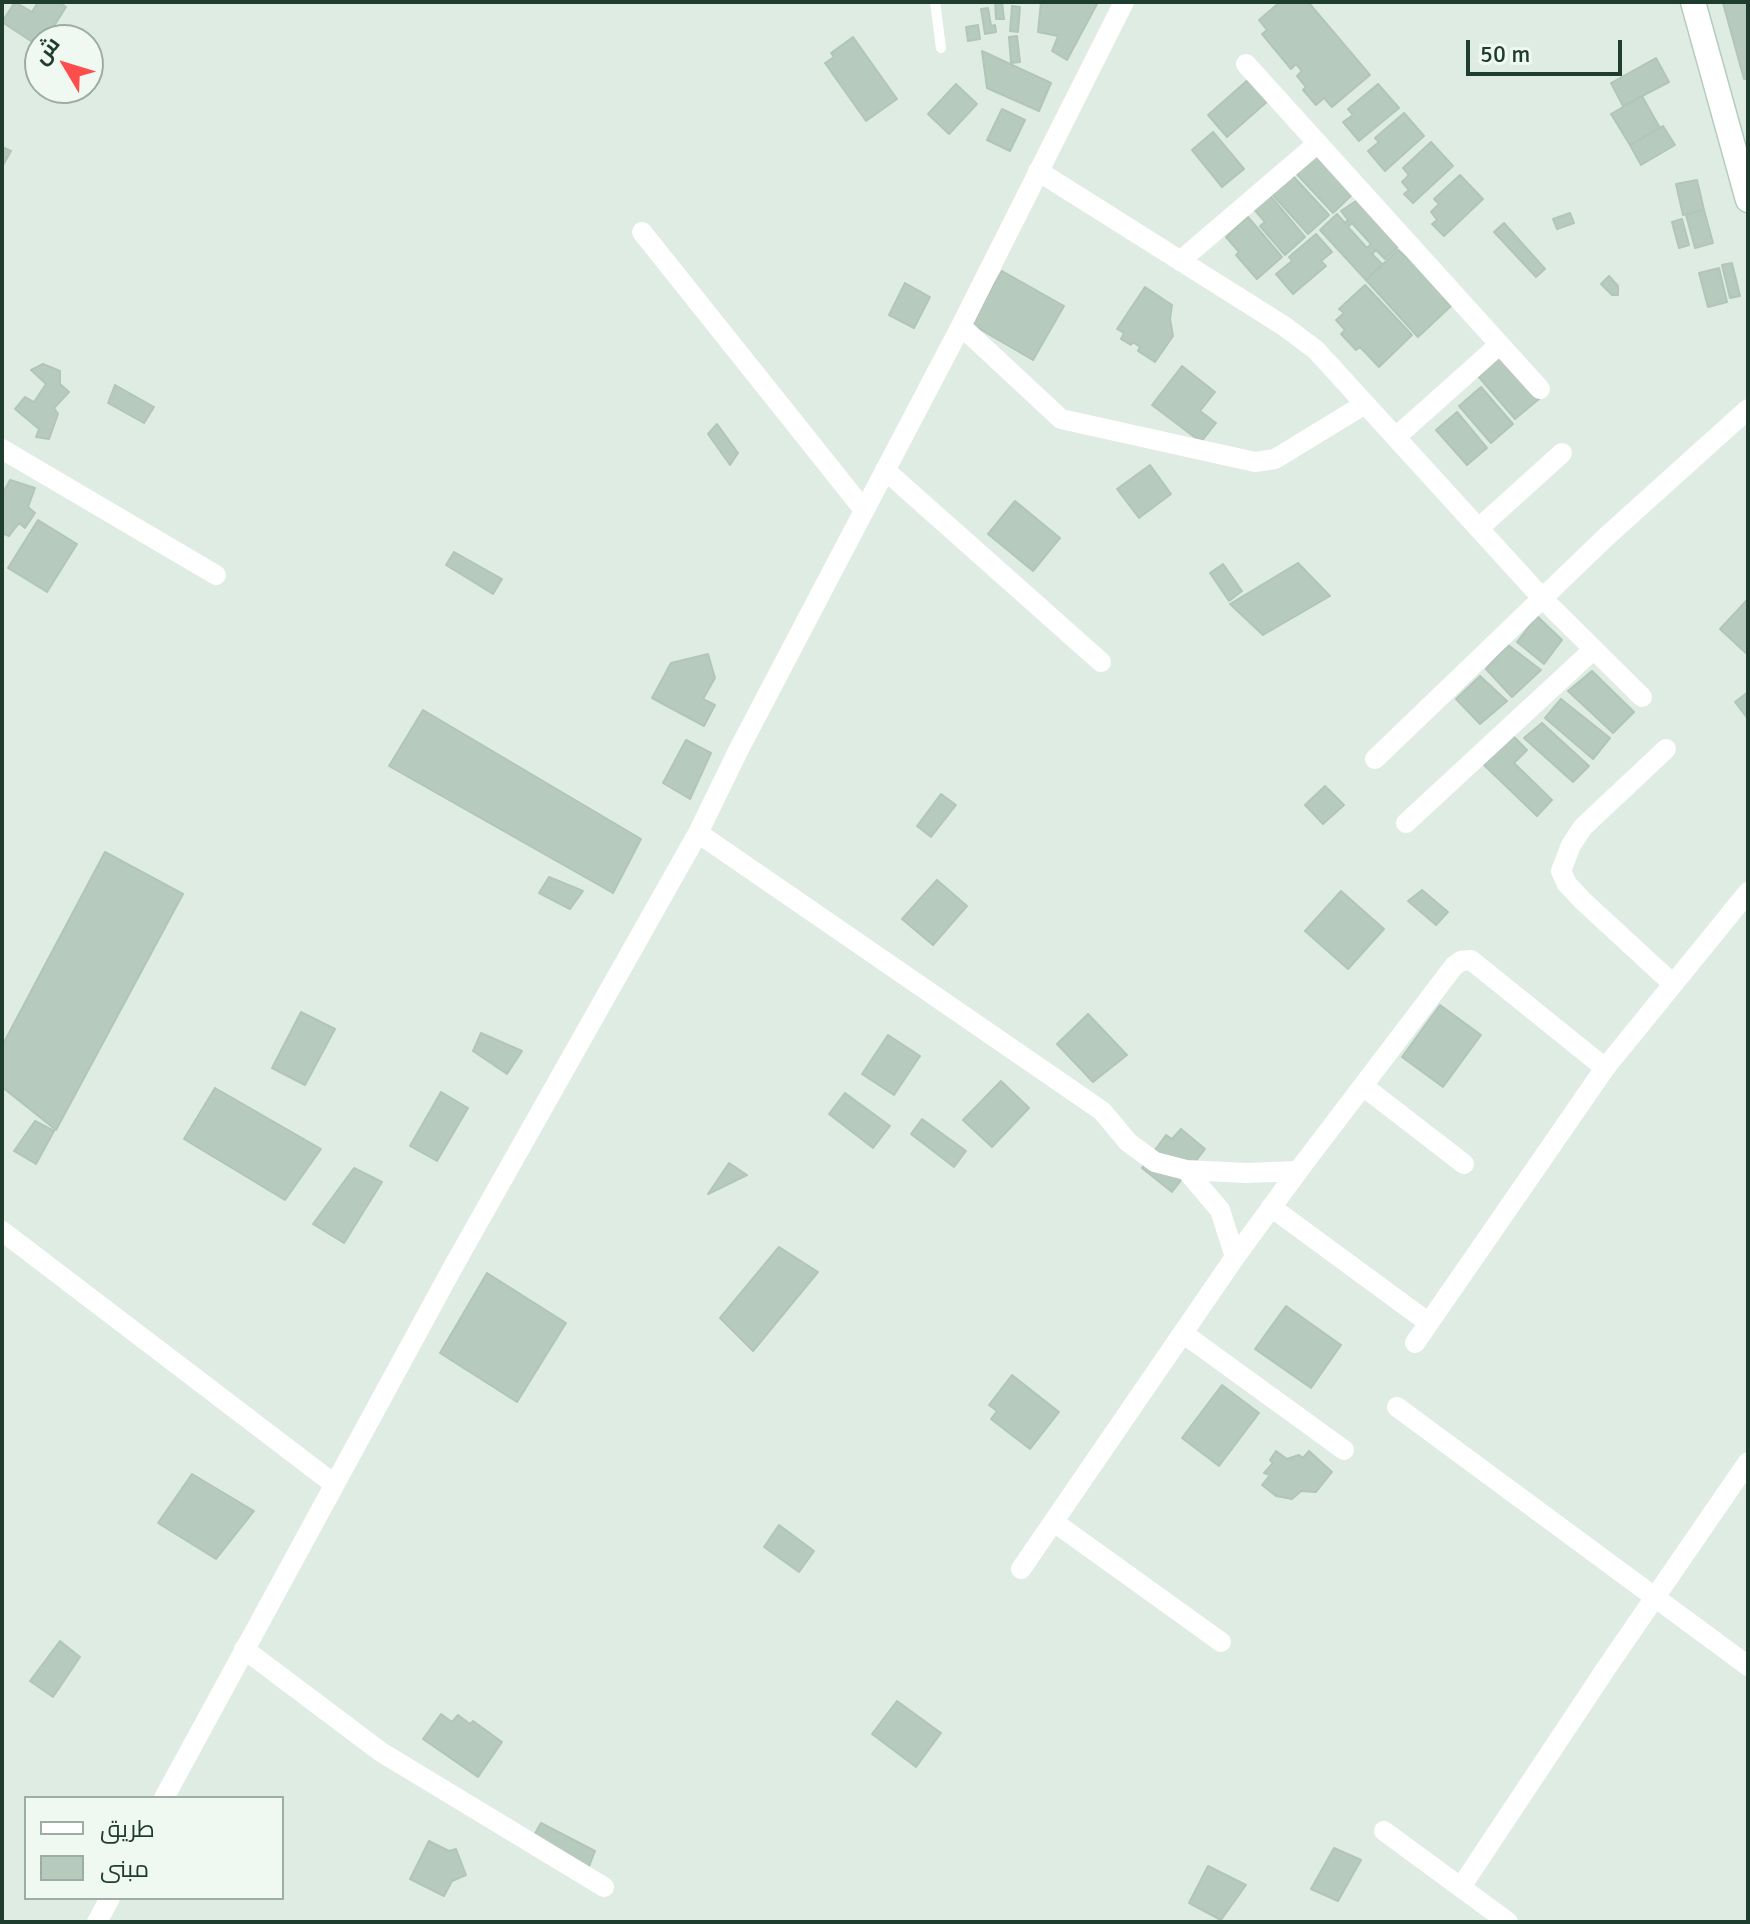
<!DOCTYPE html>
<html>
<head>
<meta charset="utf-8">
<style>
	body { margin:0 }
	#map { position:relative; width:1750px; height:1924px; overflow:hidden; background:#dfece3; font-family:Signika,Cairo,sans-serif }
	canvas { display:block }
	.frame { position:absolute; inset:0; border:4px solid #1f3d2e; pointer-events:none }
	.legend { position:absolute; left:24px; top:1796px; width:260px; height:104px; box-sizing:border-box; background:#f0f8f2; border:2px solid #9cada4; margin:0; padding:10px 14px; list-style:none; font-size:24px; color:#1f3d2e }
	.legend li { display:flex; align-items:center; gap:16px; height:40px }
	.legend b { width:40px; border:2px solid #9cada4 }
	.north { position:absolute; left:24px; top:24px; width:80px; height:80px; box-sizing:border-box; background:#f0f8f2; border:2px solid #9cada4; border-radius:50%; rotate:308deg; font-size:22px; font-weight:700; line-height:32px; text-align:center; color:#1f3d2e }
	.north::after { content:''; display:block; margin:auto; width:28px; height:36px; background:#fd4e4c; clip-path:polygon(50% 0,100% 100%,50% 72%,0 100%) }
	.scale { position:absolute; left:1466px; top:40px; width:156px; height:36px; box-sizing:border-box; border:4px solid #1f3d2e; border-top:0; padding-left:10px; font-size:24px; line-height:28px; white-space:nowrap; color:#1f3d2e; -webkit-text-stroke:6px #f0f8f2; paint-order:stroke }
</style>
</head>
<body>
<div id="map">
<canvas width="1750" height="1924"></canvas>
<div class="frame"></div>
<ul class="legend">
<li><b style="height:10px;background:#fff"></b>طريق</li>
<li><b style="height:22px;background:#b7cabe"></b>مبنى</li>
</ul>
<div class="north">ش</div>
<div class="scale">50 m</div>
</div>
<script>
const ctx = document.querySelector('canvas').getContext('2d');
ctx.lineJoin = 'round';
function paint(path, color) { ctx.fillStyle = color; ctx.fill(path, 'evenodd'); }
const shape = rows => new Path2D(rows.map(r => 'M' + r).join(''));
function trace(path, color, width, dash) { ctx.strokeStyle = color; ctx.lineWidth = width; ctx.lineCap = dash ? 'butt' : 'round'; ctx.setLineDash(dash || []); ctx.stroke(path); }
const building = shape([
	[15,2,32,12,38,2,59,2,66,7,49,34,56,40,40,40,40,47,2,22,15,2],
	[995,2,1002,2,1004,19,996,19,995,2],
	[1041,2,1098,2,1067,60,1052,51,1058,36,1038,32,1041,2],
	[1280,2,1308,2,1370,75,1332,107,1324,98,1316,105,1303,90,1306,87,1297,76,1302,71,1296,64,1291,69,1262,34,1267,30,1259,20,1280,2],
	[1729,2,1748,2,1748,78,1744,79,1723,3,1729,2],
	[1012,6,1020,7,1018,32,1010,31,1012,6],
	[988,8,991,26,995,25,996,32,985,34,981,9,988,8],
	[978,25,980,39,968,41,966,27,978,25],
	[1017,36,1020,62,1011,63,1009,37,1017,36],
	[853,37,897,99,866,121,825,63,834,57,831,53,853,37],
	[982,51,1051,83,1039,111,987,88,982,51],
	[1656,58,1669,82,1623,106,1611,83,1656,58],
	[1250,78,1269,100,1227,137,1208,115,1250,78],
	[956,84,977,104,949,134,928,114,956,84],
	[1378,84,1399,108,1359,141,1343,122,1353,115,1348,109,1378,84],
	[1642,96,1660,128,1630,145,1611,114,1642,96],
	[1002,109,1025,120,1010,151,987,140,1002,109],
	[1404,113,1424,136,1385,171,1368,151,1379,142,1375,138,1404,113],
	[1663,126,1675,145,1641,165,1630,145,1663,126],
	[1213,132,1244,169,1222,187,1192,150,1213,132],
	[1431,142,1453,166,1413,203,1404,194,1409,190,1402,182,1409,175,1403,168,1431,142],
	[2,147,11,151,2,167,2,147],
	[1317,148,1357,190,1333,213,1293,170,1317,148],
	[1292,175,1329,215,1308,234,1272,194,1292,175],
	[1460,175,1483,199,1444,236,1432,224,1437,220,1431,212,1439,204,1434,199,1460,175],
	[1697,180,1704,210,1683,215,1676,184,1697,180],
	[1268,193,1305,237,1285,255,1260,226,1265,222,1252,207,1268,193],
	[1359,199,1401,244,1385,259,1376,250,1372,254,1382,264,1366,280,1320,230,1337,214,1345,223,1348,220,1341,211,1359,199],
	[1352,223,1371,244,1367,248,1348,227,1352,223],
	[1704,210,1713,243,1695,248,1686,215,1704,210],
	[1570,213,1574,223,1557,229,1553,219,1570,213],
	[1248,217,1282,257,1257,279,1236,255,1239,252,1226,237,1248,217],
	[1682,219,1689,245,1679,248,1672,222,1682,219],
	[1504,223,1545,269,1536,277,1494,232,1504,223],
	[1316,234,1332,252,1321,261,1326,266,1293,294,1276,274,1292,261,1289,257,1316,234],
	[1398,250,1406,257,1407,255,1446,297,1444,299,1451,306,1418,337,1366,280,1398,250],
	[1732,263,1740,296,1730,298,1722,265,1732,263],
	[1719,268,1727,302,1708,307,1699,273,1719,268],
	[1002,271,1064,306,1033,360,971,324,1002,271],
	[1609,276,1618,286,1618,295,1612,295,1601,284,1609,276],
	[905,283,930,297,914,328,889,315,905,283],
	[1365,285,1412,335,1379,367,1360,347,1356,350,1341,334,1345,330,1336,320,1344,313,1339,309,1365,285],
	[1145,287,1172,305,1170,319,1173,336,1155,362,1138,351,1140,347,1133,342,1131,345,1121,339,1124,333,1117,329,1145,287],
	[1502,355,1539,399,1515,419,1478,376,1502,355],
	[43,364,60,371,60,384,69,392,54,408,58,414,49,439,36,437,39,429,15,409,25,397,34,402,46,384,31,370,43,364],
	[1182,366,1215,392,1200,411,1216,423,1201,442,1152,405,1182,366],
	[115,385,154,407,144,423,108,403,115,385],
	[1481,387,1513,424,1491,443,1459,406,1481,387],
	[1457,412,1487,448,1467,465,1436,430,1457,412],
	[717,424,738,453,730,465,708,434,717,424],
	[1150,465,1171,494,1139,518,1117,489,1150,465],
	[10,480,35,488,28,507,35,513,25,528,19,523,9,536,2,533,2,495,10,480],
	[1015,501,1060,538,1033,571,988,534,1015,501],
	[38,520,77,544,47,592,8,568,38,520],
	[454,552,502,579,493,594,446,565,454,552],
	[1298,563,1330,596,1263,635,1230,604,1298,563],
	[1223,564,1242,591,1229,601,1210,573,1223,564],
	[1748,599,1748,655,1720,629,1748,599],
	[1537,616,1562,640,1544,664,1517,642,1537,616],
	[1508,645,1541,670,1512,697,1486,669,1508,645],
	[708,654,715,678,703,699,715,705,704,726,652,698,671,663,708,654],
	[1592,671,1634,712,1613,733,1568,691,1592,671],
	[1480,676,1507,701,1480,724,1456,699,1480,676],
	[1748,692,1748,719,1735,702,1748,692],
	[1561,699,1610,738,1593,759,1545,718,1561,699],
	[423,710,641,839,613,893,389,766,423,710],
	[1542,723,1589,766,1573,782,1524,738,1542,723],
	[1511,734,1527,750,1514,763,1552,800,1537,816,1483,764,1511,734],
	[686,740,711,753,690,799,663,783,686,740],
	[1325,786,1344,805,1323,824,1305,805,1325,786],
	[941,794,956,805,931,837,917,826,941,794],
	[105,852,183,894,56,1130,2,1087,2,1046,105,852],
	[549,877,583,891,570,909,539,893,549,877],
	[937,880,967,906,933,945,902,919,937,880],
	[1422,890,1448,912,1436,925,1408,901,1422,890],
	[1341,891,1384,929,1348,969,1305,931,1341,891],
	[1440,1005,1481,1035,1443,1087,1402,1057,1440,1005],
	[301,1012,335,1029,305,1085,272,1068,301,1012],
	[1088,1014,1127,1055,1093,1082,1057,1044,1088,1014],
	[481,1033,522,1051,507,1074,473,1051,481,1033],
	[888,1035,920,1056,894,1095,862,1074,888,1035],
	[1001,1081,1029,1108,992,1147,963,1120,1001,1081],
	[215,1088,321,1149,285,1200,184,1139,215,1088],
	[441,1092,468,1108,437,1161,410,1146,441,1092],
	[845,1093,890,1126,873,1148,829,1114,845,1093],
	[922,1119,966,1151,954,1167,911,1134,922,1119],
	[35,1121,54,1131,36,1164,14,1151,35,1121],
	[1181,1129,1205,1149,1172,1192,1142,1168,1166,1135,1172,1139,1181,1129],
	[729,1163,747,1175,708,1194,729,1163],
	[354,1168,382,1182,344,1243,313,1224,354,1168],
	[779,1247,818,1272,753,1351,720,1318,779,1247],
	[487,1273,566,1323,517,1402,440,1353,487,1273],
	[1286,1306,1341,1345,1311,1388,1255,1349,1286,1306],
	[1012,1375,1059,1412,1030,1449,991,1419,997,1411,989,1405,1012,1375],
	[1222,1385,1259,1413,1219,1466,1182,1438,1222,1385],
	[1276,1451,1287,1459,1299,1455,1303,1458,1309,1451,1332,1472,1316,1492,1301,1491,1292,1499,1276,1496,1262,1485,1270,1475,1264,1473,1273,1463,1270,1460,1276,1451],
	[192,1474,254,1511,216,1559,158,1523,192,1474],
	[779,1525,814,1551,799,1572,764,1547,779,1525],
	[60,1641,80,1657,53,1697,30,1681,60,1641],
	[897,1701,941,1733,916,1767,872,1734,897,1701],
	[441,1714,452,1722,458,1715,470,1724,473,1721,502,1742,478,1777,423,1739,441,1714],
	[541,1823,595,1851,588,1869,533,1837,541,1823],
	[429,1841,449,1851,456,1849,466,1875,452,1881,444,1896,410,1879,429,1841],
	[1334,1848,1361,1860,1338,1901,1311,1889,1334,1848],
	[1208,1866,1246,1885,1221,1920,1189,1903,1208,1866]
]);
paint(building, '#b7cabe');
trace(building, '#b1c6b8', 2);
const secondary = shape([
	[1693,2,1748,200]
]);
trace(secondary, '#b2ccbc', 27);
trace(shape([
	[935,2,941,48]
]), '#fff', 10);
trace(shape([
	[1246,64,1540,389],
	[1038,171,1284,326,1316,350,1543,599,1642,697],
	[642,232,864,510],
	[1180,261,1318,143],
	[961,326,1061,419,1255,462,1275,459,1365,404],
	[1396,437,1499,345],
	[2,449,216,575],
	[885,470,1101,662],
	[1479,528,1562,453],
	[1666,749,1583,827,1571,845,1561,871,1567,884,1583,901,1673,984],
	[1375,759,1606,537,1748,409],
	[1406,823,1594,649],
	[698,833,1102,1111,1128,1142,1155,1162,1186,1170,1246,1173,1298,1171,1454,966,1461,961,1471,960,1605,1068,1748,892],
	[1363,1086,1464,1164],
	[1271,1207,1429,1323],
	[2,1231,334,1484],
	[1235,1257,1298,1171],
	[1184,1334,1344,1450],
	[1415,1343,1605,1068],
	[1397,1407,1748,1666],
	[1054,1522,1221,1642],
	[1021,1569,1235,1257,1220,1210,1186,1170],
	[244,1649,381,1752,604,1887],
	[164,1798,453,1267,698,833,739,749,961,326,1124,2],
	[1384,1831,1508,1922],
	[1461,1887,1607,1667,1748,1462],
	[97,1922,110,1898]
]), '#fff', 20);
trace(secondary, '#fff', 24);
</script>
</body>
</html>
